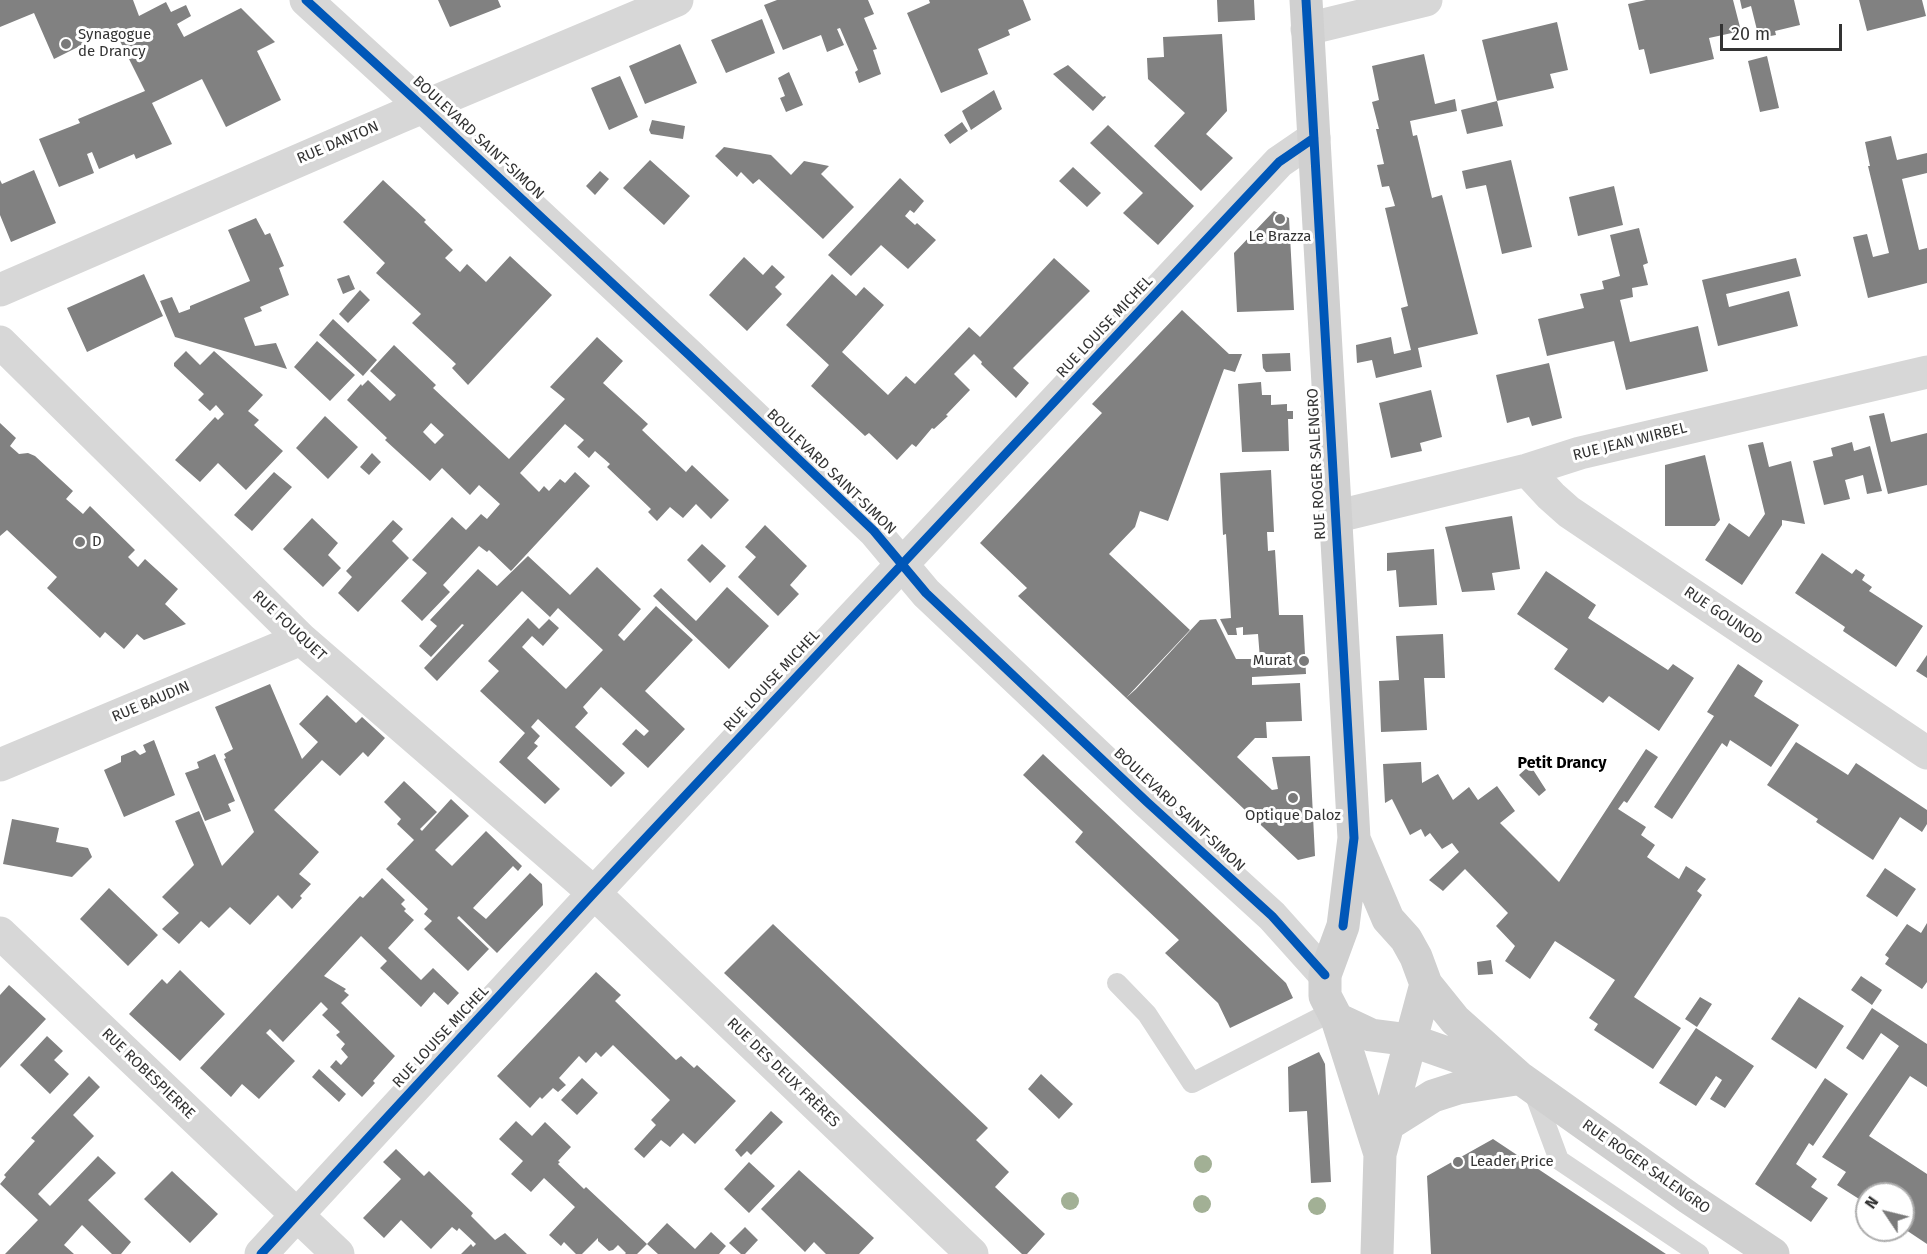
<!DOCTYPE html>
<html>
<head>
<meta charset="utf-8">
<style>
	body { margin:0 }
	#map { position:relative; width:1927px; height:1254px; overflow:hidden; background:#fff; font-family:"Fira Sans",sans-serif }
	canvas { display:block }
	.north { position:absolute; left:1855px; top:1182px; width:60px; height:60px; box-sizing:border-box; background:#fff; border:2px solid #adadad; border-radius:50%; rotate:305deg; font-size:16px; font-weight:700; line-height:24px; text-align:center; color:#333 }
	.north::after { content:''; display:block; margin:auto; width:21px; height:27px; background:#7a7a7a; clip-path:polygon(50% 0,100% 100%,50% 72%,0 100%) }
	.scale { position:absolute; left:1720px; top:24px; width:122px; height:27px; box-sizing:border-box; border:3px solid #333; border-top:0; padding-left:8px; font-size:18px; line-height:21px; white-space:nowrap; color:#333; -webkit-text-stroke:4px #fff; paint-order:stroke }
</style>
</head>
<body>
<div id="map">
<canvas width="1927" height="1254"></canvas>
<div class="north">N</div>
<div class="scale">20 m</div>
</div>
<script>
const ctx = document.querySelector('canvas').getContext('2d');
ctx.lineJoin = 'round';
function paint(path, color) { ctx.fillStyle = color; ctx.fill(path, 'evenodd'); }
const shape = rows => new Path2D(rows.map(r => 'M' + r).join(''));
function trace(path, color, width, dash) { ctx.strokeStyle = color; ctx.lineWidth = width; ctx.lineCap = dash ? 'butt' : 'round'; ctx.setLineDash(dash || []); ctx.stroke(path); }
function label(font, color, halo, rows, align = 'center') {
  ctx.font = font + ' "Fira Sans",sans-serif'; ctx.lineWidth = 6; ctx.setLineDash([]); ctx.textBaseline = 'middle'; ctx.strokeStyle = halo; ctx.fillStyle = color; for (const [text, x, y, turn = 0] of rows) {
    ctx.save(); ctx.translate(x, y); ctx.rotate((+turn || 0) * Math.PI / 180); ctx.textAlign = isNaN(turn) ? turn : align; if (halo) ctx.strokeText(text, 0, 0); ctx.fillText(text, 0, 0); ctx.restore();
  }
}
paint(shape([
	[0,0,133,0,139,16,166,2,171,12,186,5,191,16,177,24,184,37,241,8,275,42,257,51,281,100,226,127,202,79,152,103,172,144,136,159,134,154,99,169,92,152,87,154,94,173,59,187,39,139,80,123,78,119,145,91,114,29,54,59,34,13,0,27],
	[438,0,498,0,501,7,450,27],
	[777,0,868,0,874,14,864,18,877,49,873,50,881,74,859,83,855,72,858,70,840,28,837,29,844,45,827,52,821,35,783,50,764,5],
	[929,0,1023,0,1031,20,1008,30,1010,35,978,49,988,74,941,93,907,13,930,3],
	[1217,0,1254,0,1255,20,1218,22],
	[1646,0,1733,0,1741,31,1709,38,1714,59,1650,74,1644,49,1639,50,1628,4],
	[1740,0,1794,0,1800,25,1775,31,1776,35,1759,38,1751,6,1742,9],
	[1859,0,1922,0,1926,16,1867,31],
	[762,19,775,53,726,73,711,40],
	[1557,22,1568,70,1550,74,1554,88,1497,101,1503,126,1467,134,1461,110,1497,101,1482,40],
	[1222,34,1227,111,1206,134,1233,158,1201,191,1154,146,1185,113,1148,79,1147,58,1164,57,1163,37],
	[680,44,697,83,645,104,629,66],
	[1424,54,1435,104,1455,99,1457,111,1410,121,1413,136,1417,135,1432,198,1442,195,1478,334,1418,348,1422,367,1376,378,1372,360,1357,363,1356,345,1391,337,1394,354,1411,350,1401,308,1408,306,1385,208,1395,206,1389,186,1382,187,1377,165,1384,164,1376,129,1379,129,1372,102,1379,100,1372,66],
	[1767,56,1779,108,1760,112,1748,61],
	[1068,65,1103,97,1105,96,1106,97,1093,111,1053,74],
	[789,72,803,105,786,112,780,98,785,96,778,78],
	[620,76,638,117,609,130,591,88],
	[994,90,1002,109,971,130,962,111],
	[652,120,685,126,683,139,651,134,649,130],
	[962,122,968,131,950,144,944,135],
	[1108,125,1194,206,1158,245,1123,213,1143,193,1090,143],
	[1891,136,1897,160,1927,153,1927,173,1902,179,1919,250,1927,248,1927,283,1868,298,1853,237,1867,234,1873,257,1889,253,1868,166,1870,166,1865,142],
	[724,147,771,155,791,175,804,161,829,166,821,174,854,207,823,239,759,179,753,184,741,172,737,177,715,156],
	[650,160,690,196,664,225,623,188],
	[1511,160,1532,247,1502,254,1486,185,1466,189,1462,171],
	[1073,167,1101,193,1087,207,1059,181],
	[34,170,56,223,11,242,0,215,0,180,2,184],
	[600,171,609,179,595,195,586,186],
	[900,178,924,201,914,213,910,210,905,216,915,225,917,223,936,240,908,269,881,245,851,276,828,255],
	[383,180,426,220,424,222,453,250,445,258,460,272,467,264,486,282,510,256,552,295,468,385,452,368,456,364,412,323,421,314,376,273,385,263,343,222],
	[1614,186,1623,225,1578,236,1569,197],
	[1274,211,1289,218,1294,310,1237,312,1234,253],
	[256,218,265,235,270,233,284,266,279,268,289,295,260,307,262,311,244,318,255,346,276,343,287,369,175,337,160,301,172,297,179,313,190,309,190,306,250,281,228,230],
	[1639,228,1648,263,1643,265,1648,285,1632,288,1633,297,1620,300,1630,342,1698,326,1708,371,1626,390,1614,341,1547,356,1538,319,1584,308,1580,294,1604,289,1602,281,1620,276,1610,235],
	[744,257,763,275,772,265,785,277,775,287,782,294,747,331,709,295],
	[1054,258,1090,291,1013,368,1029,383,1016,398,981,364,982,362,974,354,954,374,970,390,946,415,948,416,934,429,932,428,916,447,912,444,897,460,869,433,865,436,811,386,829,365,786,325,832,274,856,296,864,287,884,305,842,352,888,395,906,376,915,384,969,327,980,337],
	[1796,258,1801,276,1726,294,1729,307,1789,291,1798,326,1718,346,1702,280],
	[144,274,163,316,87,352,67,308],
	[349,275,355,289,343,294,337,279],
	[360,290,370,300,348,323,339,314],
	[1182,310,1229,354,1242,354,1235,372,1224,369,1168,521,1140,511,1135,527,1109,554,1190,630,1126,698,1136,689,1200,620,1216,619,1236,659,1260,659,1258,634,1243,635,1243,627,1236,628,1237,635,1228,635,1220,619,1231,618,1226,534,1223,535,1220,473,1271,470,1274,532,1267,532,1268,551,1275,550,1279,615,1303,615,1306,674,1252,677,1252,685,1300,683,1302,721,1266,722,1267,738,1255,738,1237,757,1272,790,1278,789,1272,757,1310,756,1315,856,1298,860,1018,596,1027,588,980,543,1102,413,1092,404],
	[333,319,377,360,363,376,319,335],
	[597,337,623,361,603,383,648,424,642,430,686,472,692,465,729,500,711,519,696,504,683,518,670,507,657,521,648,512,651,509,607,467,610,464,595,451,589,458,577,447,584,440,565,424,520,473,539,492,544,486,549,491,560,479,565,483,575,472,590,486,511,571,489,550,487,552,479,546,443,585,450,592,422,621,401,601,427,573,412,560,452,517,466,530,481,514,487,519,500,504,479,485,470,495,442,468,430,481,385,440,387,438,347,400,361,384,362,386,368,380,390,401,396,395,370,371,394,345,436,385,433,388,509,459,565,399,550,387],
	[431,423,444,435,435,444,423,432],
	[317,341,355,375,330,401,294,367],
	[186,351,200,365,214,351,263,395,248,411,259,420,254,425,283,451,246,490,218,463,200,482,175,460,215,417,218,420,224,414,216,405,210,411,198,400,204,394,174,366,174,363],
	[1290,353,1291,371,1266,372,1263,368,1262,354],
	[1549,363,1562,418,1532,426,1529,417,1507,423,1496,375],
	[1261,382,1262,395,1271,395,1271,405,1287,404,1287,411,1293,411,1293,419,1288,419,1289,451,1242,452,1238,384],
	[1431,390,1442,437,1420,443,1422,451,1391,458,1379,403],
	[1884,413,1891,442,1927,433,1927,485,1888,494,1869,416],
	[325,416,358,447,328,479,296,448],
	[0,423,16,438,10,446,19,454,28,453,35,456,73,491,66,499,83,514,90,506,135,550,128,557,138,567,145,559,178,589,165,604,186,624,144,640,137,634,124,649,105,632,100,638,47,588,57,577,7,530,0,536],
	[1763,442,1769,467,1791,461,1805,524,1782,520,1782,525,1742,585,1705,560,1729,523,1749,537,1765,514,1748,445],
	[1852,442,1854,451,1870,446,1882,491,1867,494,1863,475,1845,480,1850,499,1824,505,1813,461,1833,456,1831,448],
	[372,453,381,462,369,475,360,467],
	[1705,455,1720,520,1715,526,1665,526,1665,465],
	[274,472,292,487,252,531,234,515],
	[1512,516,1520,569,1492,573,1495,590,1462,592,1445,527],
	[312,518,338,543,328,555,341,568,323,587,283,549],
	[393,520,403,529,392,541,409,558,358,612,338,593,352,577,346,571],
	[765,525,807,566,790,585,799,594,778,616,738,577,756,557,745,547],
	[702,544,726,566,710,583,687,560],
	[1434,549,1437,605,1399,607,1396,570,1387,571,1387,553],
	[1822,553,1852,574,1856,569,1865,575,1862,580,1872,587,1869,591,1923,626,1896,667,1843,631,1845,627,1795,593],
	[528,556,570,595,597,567,641,609,618,635,624,641,656,606,693,640,645,691,685,729,648,768,622,744,636,729,644,736,649,731,601,687,583,707,588,713,575,727,625,773,611,787,538,719,531,727,540,736,534,743,538,746,527,758,560,789,545,804,499,762,525,733,480,691,499,671,488,661,528,618,539,629,549,619,559,628,543,646,532,636,522,647,566,689,603,650,558,608,550,617,522,591,437,681,424,668,464,625,462,624,431,657,419,646,437,626,430,620,478,569,497,586],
	[1546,571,1596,605,1588,618,1668,670,1673,664,1694,678,1659,731,1609,696,1603,703,1554,669,1568,649,1517,614],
	[727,587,769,626,729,669,653,596,661,588,696,621],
	[1443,634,1445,678,1424,678,1427,730,1381,732,1379,681,1399,680,1396,636],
	[1927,655,1927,678,1916,671],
	[1738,664,1763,681,1754,696,1799,725,1771,767,1730,740,1727,747,1722,743,1672,819,1654,807,1714,716,1707,712],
	[270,684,302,759,318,742,299,724,327,695,356,723,362,717,385,738,368,757,363,752,340,776,322,760,274,810,319,852,299,874,311,884,300,896,302,898,292,909,278,895,250,925,230,907,209,928,201,921,179,944,162,929,179,913,162,897,194,865,175,821,199,811,222,866,254,832,224,759,226,758,224,754,233,749,215,707],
	[154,740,175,795,124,817,104,770,121,762,121,756,135,750,140,755,146,752,143,745],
	[1796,742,1848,775,1856,763,1927,810,1927,824,1922,832,1900,817,1873,860,1816,822,1818,819,1767,785],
	[1646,749,1658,757,1627,803,1624,801,1618,809,1646,827,1641,835,1655,845,1647,857,1679,879,1686,866,1706,879,1697,891,1702,895,1634,997,1681,1028,1653,1069,1594,1030,1598,1024,1589,1018,1615,980,1555,941,1530,979,1505,961,1515,946,1496,926,1508,913,1465,869,1443,891,1429,880,1459,852,1452,843,1442,849,1430,833,1425,837,1421,829,1410,835,1392,799,1385,803,1383,764,1421,762,1422,783,1438,774,1453,800,1469,787,1478,800,1497,786,1515,811,1500,823,1559,882],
	[215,754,235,801,228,804,231,811,205,821,185,773,199,768,197,762],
	[1043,754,1286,983,1293,998,1230,1028,1218,1003,1165,953,1179,940,1075,842,1083,832,1023,775],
	[1530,765,1546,790,1539,796,1519,775],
	[404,781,437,812,420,829,422,831,451,799,469,816,435,850,452,866,486,831,522,866,518,871,513,866,473,908,486,919,530,873,542,884,543,905,497,953,459,916,457,918,489,949,468,971,424,929,432,921,424,914,428,909,386,869,414,840,397,824,401,819,384,802],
	[12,819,59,828,56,842,88,848,92,857,72,877,3,864],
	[1885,868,1916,889,1897,917,1866,896],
	[382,878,405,900,401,904,406,909,404,911,414,920,388,948,421,980,433,968,459,993,448,1005,434,992,421,1007,380,968,387,961,361,936,324,976,346,989,344,991,349,995,341,1003,395,1056,373,1081,375,1083,362,1097,330,1067,336,1060,341,1065,348,1057,341,1049,345,1044,336,1035,340,1032,322,1015,328,1009,321,1002,283,1042,270,1029,266,1033,295,1061,259,1099,242,1084,231,1097,200,1068,360,896,363,898],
	[109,888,158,935,128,966,80,919],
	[1927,923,1927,982,1922,989,1885,964,1889,958,1885,955,1907,924,1921,933],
	[773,924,988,1128,976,1140,1009,1172,995,1187,1045,1234,1027,1254,1022,1254,724,973],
	[1491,960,1493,974,1478,975,1477,962],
	[180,970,225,1014,180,1061,129,1014,162,979,167,984],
	[596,972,621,995,615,1001,676,1060,681,1056,694,1068,697,1065,736,1101,695,1144,683,1133,670,1147,661,1140,644,1158,634,1149,656,1125,651,1120,670,1100,613,1045,601,1057,596,1052,586,1063,579,1056,559,1078,566,1085,558,1092,553,1088,542,1099,540,1097,530,1108,497,1076],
	[1861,976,1882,990,1872,1005,1851,990],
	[9,985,46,1019,0,1068,0,995],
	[1700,997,1712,1004,1697,1027,1685,1019],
	[1799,997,1844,1026,1816,1069,1771,1039],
	[1872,1008,1927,1044,1927,1087,1910,1076,1869,1136,1927,1174,1927,1244,1903,1228,1903,1194,1867,1194,1867,1204,1837,1185,1846,1172,1822,1157,1899,1046,1881,1033,1863,1060,1846,1048],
	[1696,1028,1754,1066,1725,1108,1710,1099,1722,1080,1716,1076,1696,1106,1659,1083],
	[47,1036,63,1051,54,1060,69,1074,50,1094,20,1065],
	[1319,1052,1325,1064,1331,1182,1311,1183,1307,1111,1289,1112,1288,1067],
	[319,1069,346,1094,339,1102,312,1077],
	[1041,1074,1073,1104,1059,1119,1028,1089],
	[89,1076,100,1087,73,1115,94,1136,38,1194,50,1206,98,1156,116,1173,88,1200,131,1242,121,1254,112,1254,82,1225,64,1245,74,1254,5,1254,38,1220,0,1184,6,1177,4,1175,35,1141,31,1138],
	[582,1078,598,1093,577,1115,561,1100],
	[1825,1078,1848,1094,1813,1146,1809,1143,1796,1164,1817,1179,1811,1187,1828,1198,1811,1222,1755,1184],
	[771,1111,783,1122,751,1155,747,1151,741,1157,735,1150],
	[516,1121,532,1136,545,1122,571,1147,558,1161,560,1162,558,1164,584,1189,586,1187,647,1244,667,1223,695,1249,711,1232,726,1246,719,1254,658,1254,647,1244,637,1254,625,1254,626,1253,618,1245,613,1250,609,1251,598,1241,598,1238,582,1254,576,1254,564,1242,561,1246,549,1235,575,1207,544,1178,531,1192,511,1174,523,1161,499,1139],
	[1493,1139,1666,1254,1431,1254,1427,1176],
	[396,1149,424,1176,429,1171,473,1213,471,1216,495,1240,505,1233,527,1254,461,1254,471,1244,473,1247,476,1244,459,1228,457,1231,452,1227,431,1249,401,1220,384,1238,363,1218,401,1179,383,1162],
	[749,1162,775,1186,749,1213,724,1189],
	[799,1170,874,1238,859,1254,826,1254,814,1242,805,1252,761,1209],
	[172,1171,218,1214,190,1243,144,1199],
	[745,1227,758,1240,745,1254,741,1254,729,1243]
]), '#818181');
trace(shape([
	[1117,983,1147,1014,1192,1083,1333,1011],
	[1533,1090,1559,1160,1699,1254]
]), '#d7d7d7', 20);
trace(shape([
	[306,0,423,107,689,355,874,531,926,593,1147,802,1272,916,1325,975],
	[1307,29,1426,0],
	[0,290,399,117,677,0],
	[0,342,301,639,594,893,972,1254],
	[1527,470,1551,496,1569,512,1927,753],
	[1334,517,1527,470,1580,453,1927,372],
	[0,765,301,639],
	[0,933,338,1254],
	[261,1254,594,893,1279,162,1314,138]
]), '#d7d7d7', 33);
trace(shape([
	[1306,0,1354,838,1343,926,1325,975,1325,996,1337,1019,1380,1154],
	[1354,839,1388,919,1406,939,1416,957,1426,984,1380,1154,1377,1254],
	[1426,984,1455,1020,1520,1078,1689,1198,1773,1254],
	[1337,1019,1371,1035,1410,1040,1507,1074],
	[1387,1125,1433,1096,1458,1088,1516,1079]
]), '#d0d0d0', 33);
trace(shape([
	[306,0,423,107,689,355,874,531,926,593,1147,802,1272,916,1325,975],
	[1306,0,1354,838,1343,926],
	[261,1254,594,893,1279,162,1314,138]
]), '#0057b8', 9);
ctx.fillStyle = '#a2b095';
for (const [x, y] of [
	[1203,1164],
	[1070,1201],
	[1202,1204],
	[1317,1206]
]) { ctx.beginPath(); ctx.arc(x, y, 9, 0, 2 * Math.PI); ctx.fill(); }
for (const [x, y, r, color] of [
	[66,44,6,"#7a7a7a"],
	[1280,219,6,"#7a7a7a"],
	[80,542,6,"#7a7a7a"],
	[1304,661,6,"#7a7a7a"],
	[1293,798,6,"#7a7a7a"],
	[1458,1162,6,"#7a7a7a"]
]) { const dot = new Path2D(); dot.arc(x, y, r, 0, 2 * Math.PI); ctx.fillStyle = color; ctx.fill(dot); trace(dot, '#fff', 2); }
label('15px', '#333', '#fff', [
	["Synagogue",78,35],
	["de Drancy",78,52],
	["Le Brazza",1280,237,"center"],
	["D",92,542],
	["Murat",1292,661,"right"],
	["Optique Daloz",1293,816,"center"],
	["Leader Price",1470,1162]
], 'left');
label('15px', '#333', '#fff', [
	["BOULEVARD SAINT-SIMON",478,138,43],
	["RUE DANTON",338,143,-23],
	["RUE LOUISE MICHEL",1105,327,-47],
	["RUE JEAN WIRBEL",1630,442,-14],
	["RUE ROGER SALENGRO",1317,464,-93],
	["BOULEVARD SAINT-SIMON",831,472,44],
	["RUE GOUNOD",1723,616,34],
	["RUE FOUQUET",289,626,43],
	["RUE LOUISE MICHEL",772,681,-47],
	["RUE BAUDIN",151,702,-23],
	["BOULEVARD SAINT-SIMON",1179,810,43],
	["RUE LOUISE MICHEL",441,1037,-47],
	["RUE DES DEUX FRÈRES",783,1073,44],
	["RUE ROBESPIERRE",148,1074,44],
	["RUE ROGER SALENGRO",1646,1167,35]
]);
label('bold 16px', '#000', '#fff', [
	["Petit Drancy",1562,764]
]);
</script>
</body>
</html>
